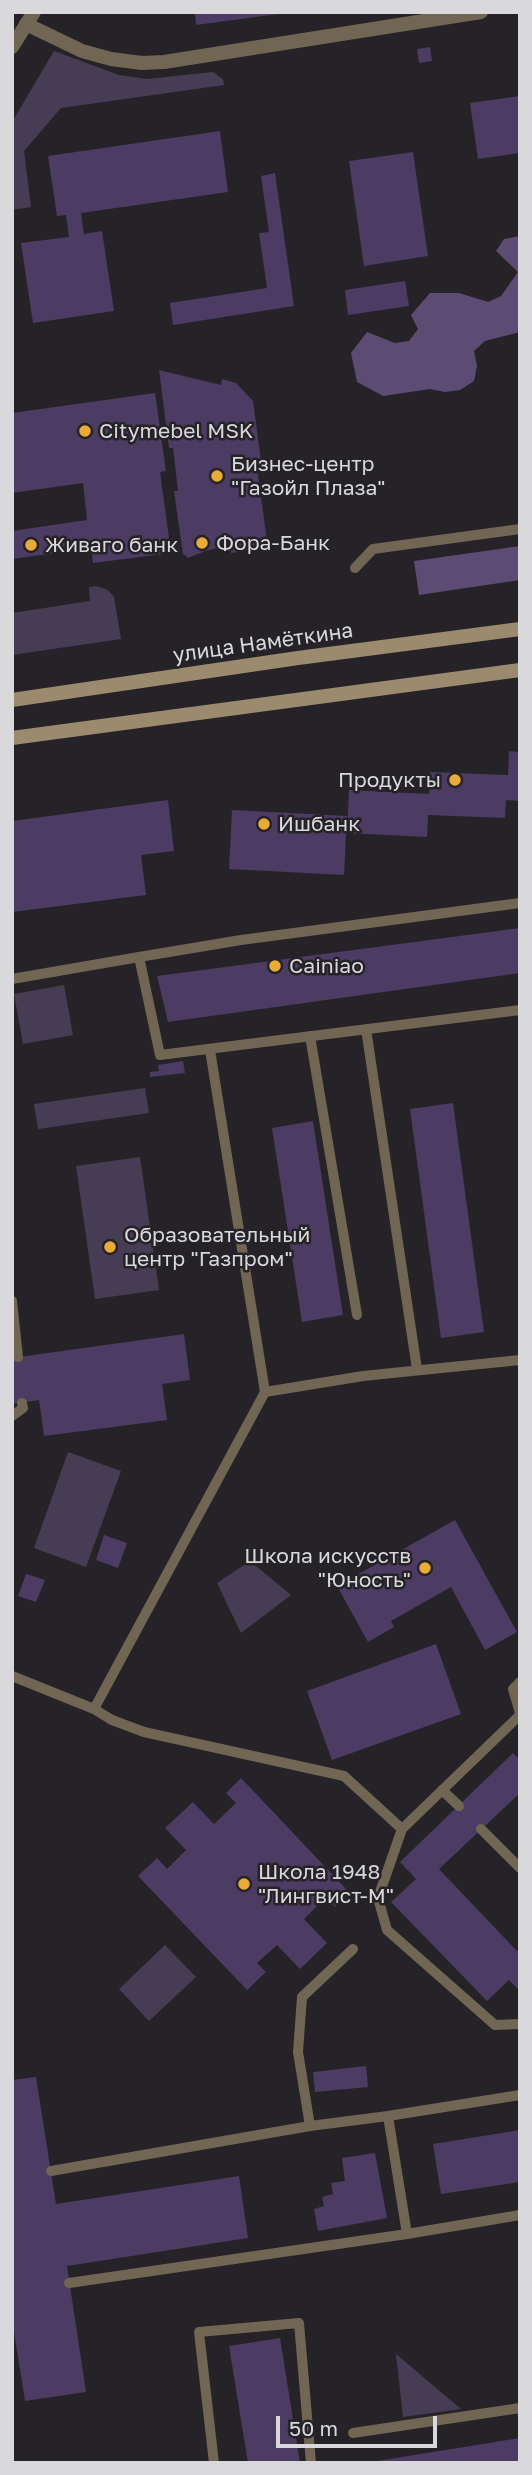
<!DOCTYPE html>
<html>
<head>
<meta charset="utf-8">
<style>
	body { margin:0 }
	#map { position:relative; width:532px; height:2475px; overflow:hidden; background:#252328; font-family:"Golos Text",sans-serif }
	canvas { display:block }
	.frame { position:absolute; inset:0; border:14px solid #d9d8db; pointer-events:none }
	.scale { position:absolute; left:276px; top:2416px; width:161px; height:32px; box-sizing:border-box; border:4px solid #d9d8db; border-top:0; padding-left:9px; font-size:21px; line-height:24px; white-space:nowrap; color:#d9d8db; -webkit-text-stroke:5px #252328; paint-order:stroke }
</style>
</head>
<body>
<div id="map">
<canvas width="532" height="2475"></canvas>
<div class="frame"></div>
<div class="scale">50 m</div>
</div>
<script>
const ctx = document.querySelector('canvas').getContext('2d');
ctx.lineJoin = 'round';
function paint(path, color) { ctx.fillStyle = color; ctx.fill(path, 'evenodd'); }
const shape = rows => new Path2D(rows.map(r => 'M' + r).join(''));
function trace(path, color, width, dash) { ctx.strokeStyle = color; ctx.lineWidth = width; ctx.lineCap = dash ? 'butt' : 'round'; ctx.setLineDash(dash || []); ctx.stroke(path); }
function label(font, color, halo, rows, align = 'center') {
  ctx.font = font + ' "Golos Text",sans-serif'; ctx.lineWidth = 5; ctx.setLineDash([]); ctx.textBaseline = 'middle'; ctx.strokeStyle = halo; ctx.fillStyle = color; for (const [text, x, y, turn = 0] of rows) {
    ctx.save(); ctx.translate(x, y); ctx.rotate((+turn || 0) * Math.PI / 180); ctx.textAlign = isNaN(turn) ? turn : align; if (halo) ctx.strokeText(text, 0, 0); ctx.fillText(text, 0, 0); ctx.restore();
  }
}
paint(shape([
	[54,51,119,75,147,79,213,72,223,79,224,85,61,108,24,151,31,207,12,210,12,122],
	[96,586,108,590,114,597,121,639,12,655,12,613,90,601,89,587],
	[64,985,73,1035,23,1044,14,994],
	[145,1088,149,1113,38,1129,34,1104],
	[140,1157,159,1290,95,1299,76,1166],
	[68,1452,121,1471,86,1567,34,1548],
	[250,1561,291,1595,241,1633,217,1583],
	[165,1945,196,1977,149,2021,119,1989],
	[396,2354,461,2409,403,2417]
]), '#463d54');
paint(shape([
	[520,236,520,332,485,341,474,351,477,366,474,381,460,390,445,392,430,389,383,396,357,382,351,353,367,332,395,343,409,341,418,329,411,315,430,293,459,293,488,302,501,296,518,272,496,251,504,239],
	[520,546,520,580,419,595,414,561]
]), '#5c4c74');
paint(shape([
	[195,12,278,12,278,14,196,25],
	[430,47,432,61,419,63,417,49],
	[520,96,520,153,478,159,470,103],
	[220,131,228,192,81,213,84,234,102,231,114,311,33,323,21,243,69,237,66,215,57,216,48,156],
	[413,152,428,256,364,266,349,161],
	[275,173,294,306,173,325,170,303,267,288,259,233,269,232,261,176],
	[405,281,409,306,348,315,345,290],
	[159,370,221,385,222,379,236,383,253,401,261,461,256,461,268,548,231,553,230,545,205,551,188,558,183,554,174,491,178,491,173,448,169,448],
	[155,393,166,471,160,472,171,553,93,563,91,548,12,559,12,531,87,520,83,483,12,493,12,413],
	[509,751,520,752,520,801,506,800,505,818,428,815,427,837,347,833,349,790,429,794,430,772,508,775],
	[168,800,174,851,141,855,146,895,12,912,12,821],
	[232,810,347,816,344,875,229,869],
	[520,928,520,973,168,1022,157,976],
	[183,1061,185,1073,150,1077,150,1072,159,1071,158,1065],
	[453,1103,484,1332,441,1338,410,1109],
	[313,1121,343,1315,302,1322,272,1128],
	[184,1334,190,1380,162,1384,167,1420,44,1436,39,1400,12,1404,12,1358],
	[455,1520,517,1632,485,1650,451,1587,391,1621,394,1627,368,1642,337,1586],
	[104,1535,127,1543,118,1568,96,1560],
	[26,1574,45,1580,36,1602,18,1596],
	[436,1644,461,1714,332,1760,307,1691],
	[513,1753,520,1760,520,1793,439,1869,517,1951,520,1948,520,1991,509,1980,487,2001,391,1902,416,1879,400,1862],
	[241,1778,350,1893,335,1907,326,1897,304,1919,327,1943,300,1969,277,1945,257,1963,266,1972,247,1990,138,1876,157,1858,167,1869,186,1850,165,1828,193,1802,214,1824,236,1803,226,1793],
	[366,2066,368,2087,315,2092,313,2072],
	[36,2077,56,2204,239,2176,248,2238,67,2266,86,2392,25,2401,12,2319,12,2080],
	[520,2130,520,2182,441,2194,433,2144],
	[375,2153,387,2218,318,2231,314,2209,324,2206,322,2197,333,2194,331,2183,345,2181,342,2158],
	[280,2338,300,2463,248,2463,229,2346],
	[520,2438,520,2463,377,2463,377,2461]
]), '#4c3b62');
trace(shape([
	[355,568,373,549,520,529],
	[520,903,241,940,139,957,160,1055,520,1010],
	[12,979,139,957],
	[366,1029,417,1369],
	[310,1036,357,1315],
	[210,1050,265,1392],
	[12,1301,18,1357],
	[12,1416,23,1408,22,1403],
	[12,1676,94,1709,112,1720,144,1732,344,1776,402,1829,378,1898,387,1930,495,2025,520,2024],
	[520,1682,513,1689,520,1713],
	[94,1709,265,1392,363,1376,520,1360],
	[442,1790,459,1806],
	[402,1829,520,1715],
	[481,1829,520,1868],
	[310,2126,298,2052,302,1997,353,1949],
	[51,2171,310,2126,388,2116,520,2095],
	[407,2234,520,2215],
	[69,2283,407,2234,388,2116],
	[353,2433,520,2408],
	[214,2463,199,2332,299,2323,311,2463]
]), '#716554', 10);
trace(shape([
	[26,24,82,51,111,59,142,63,164,62,481,12]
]), '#716554', 14);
trace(shape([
	[12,47,34,12]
]), '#716554', 14);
trace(shape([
	[12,700,298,658,520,629],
	[12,738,520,670]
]), '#9c8a6e', 14);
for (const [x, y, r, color] of [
	[85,431,7,"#e9ab38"],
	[217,476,7,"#e9ab38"],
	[202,543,7,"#e9ab38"],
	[31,545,7,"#e9ab38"],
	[455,780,7,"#e9ab38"],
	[264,824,7,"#e9ab38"],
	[275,966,7,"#e9ab38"],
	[110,1247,7,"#e9ab38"],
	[425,1568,7,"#e9ab38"],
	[244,1884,7,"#e9ab38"]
]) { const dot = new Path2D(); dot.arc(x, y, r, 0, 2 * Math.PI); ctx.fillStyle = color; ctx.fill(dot); trace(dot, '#252328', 2.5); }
label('21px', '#d9d8db', '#252328', [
	["Citymebel MSK",99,431],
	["Бизнес-центр",231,464],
	["\"Газойл Плаза\"",231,488],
	["Фора-Банк",216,543],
	["Живаго банк",45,545],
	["Продукты",441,780,"right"],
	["Ишбанк",278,824],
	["Cainiao",289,966],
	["Образовательный",124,1235],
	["центр \"Газпром\"",124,1259],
	["Школа искусств",411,1556,"right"],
	["\"Юность\"",411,1580,"right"],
	["Школа 1948",258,1872],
	["\"Лингвист-М\"",258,1896]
], 'left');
label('21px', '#d9d8db', '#252328', [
	["улица Намёткина",263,643,-8]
]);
</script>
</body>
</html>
